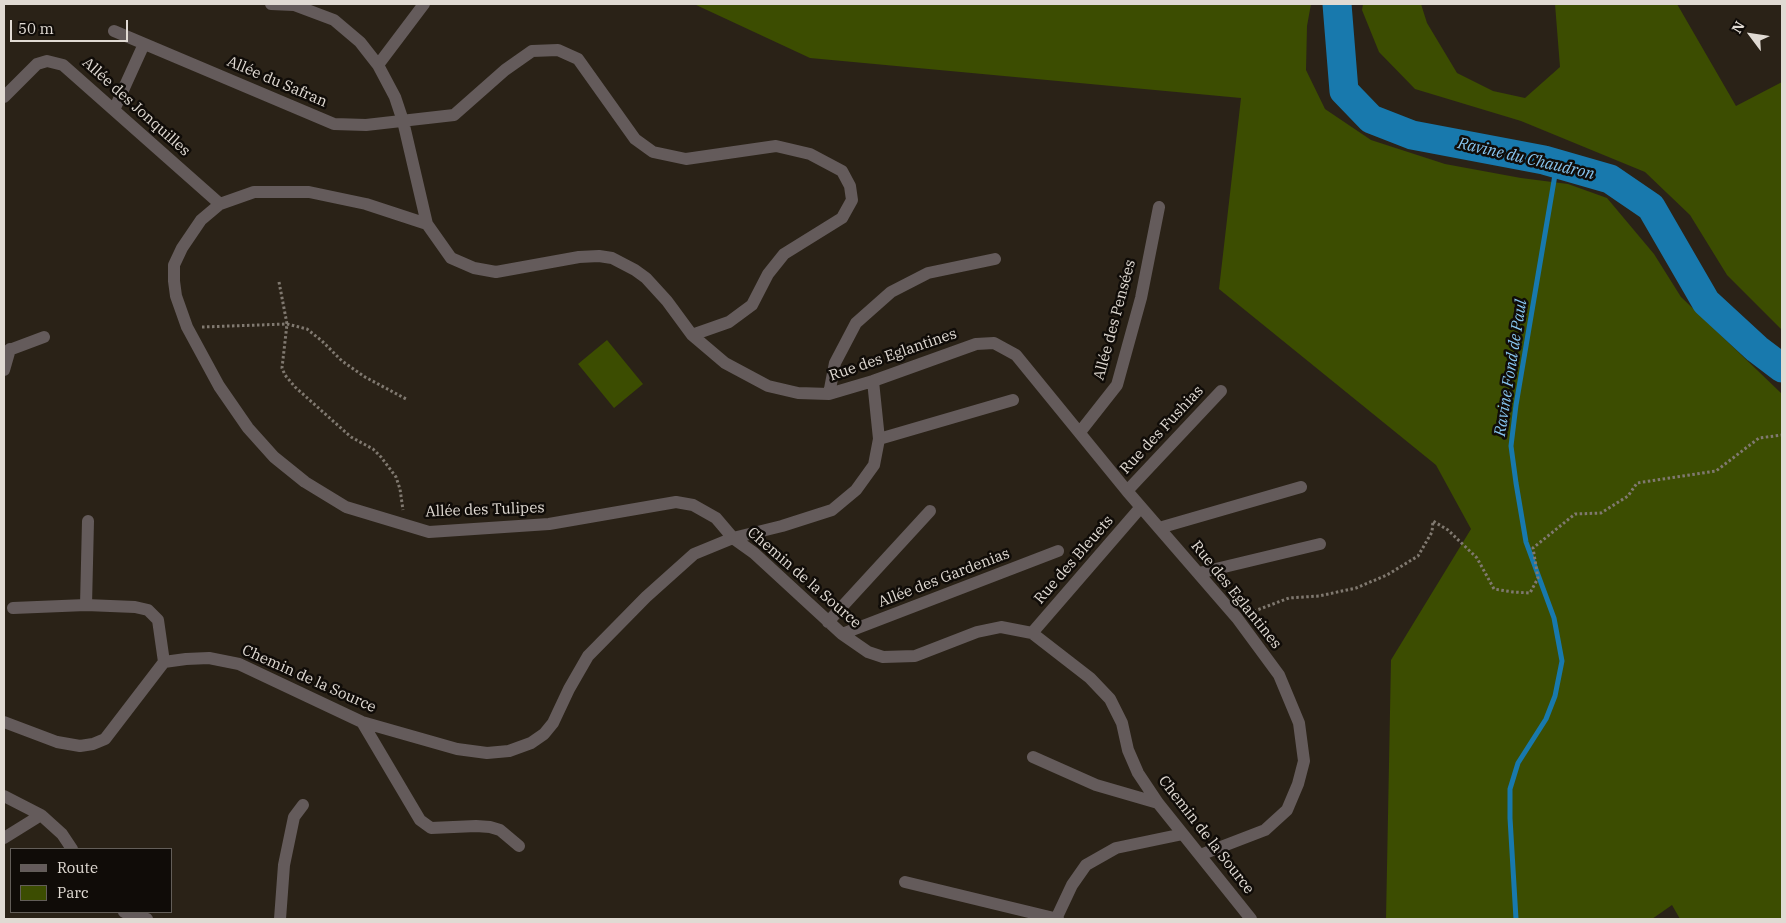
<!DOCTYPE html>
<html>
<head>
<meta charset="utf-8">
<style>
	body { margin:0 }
	#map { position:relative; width:1786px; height:923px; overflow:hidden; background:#2a2217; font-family:"IBM Plex Serif",serif }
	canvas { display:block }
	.frame { position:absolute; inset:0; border:5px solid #e0dad3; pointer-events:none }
	.legend { position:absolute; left:10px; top:848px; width:162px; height:65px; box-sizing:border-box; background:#100c08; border:1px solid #635e59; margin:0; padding:6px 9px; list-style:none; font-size:15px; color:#e0dad3 }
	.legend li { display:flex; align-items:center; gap:10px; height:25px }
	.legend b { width:25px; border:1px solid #635e59 }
	.north { position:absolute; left:1726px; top:10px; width:50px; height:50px; -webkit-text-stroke:4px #100c08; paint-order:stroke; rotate:301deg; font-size:14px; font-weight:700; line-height:20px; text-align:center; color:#e0dad3 }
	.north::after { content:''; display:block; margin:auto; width:18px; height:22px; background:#e0dad3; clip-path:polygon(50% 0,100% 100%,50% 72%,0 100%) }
	.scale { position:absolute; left:10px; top:20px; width:118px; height:22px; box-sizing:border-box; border:2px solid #e0dad3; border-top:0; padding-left:6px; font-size:15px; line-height:18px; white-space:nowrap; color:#e0dad3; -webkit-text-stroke:4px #100c08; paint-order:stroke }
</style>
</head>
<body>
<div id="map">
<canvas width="1786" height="923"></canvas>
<div class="frame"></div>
<ul class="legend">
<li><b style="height:6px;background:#645b5b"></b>Route</li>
<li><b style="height:14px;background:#3c4d01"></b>Parc</li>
</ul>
<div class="north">N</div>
<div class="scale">50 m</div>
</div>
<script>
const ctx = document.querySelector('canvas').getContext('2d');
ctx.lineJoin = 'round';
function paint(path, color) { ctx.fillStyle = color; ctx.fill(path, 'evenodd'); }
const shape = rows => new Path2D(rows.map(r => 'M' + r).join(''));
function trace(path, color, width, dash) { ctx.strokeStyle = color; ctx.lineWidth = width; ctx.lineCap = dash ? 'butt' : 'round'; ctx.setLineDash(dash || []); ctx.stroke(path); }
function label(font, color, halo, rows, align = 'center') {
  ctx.font = font + ' "IBM Plex Serif",serif'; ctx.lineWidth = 5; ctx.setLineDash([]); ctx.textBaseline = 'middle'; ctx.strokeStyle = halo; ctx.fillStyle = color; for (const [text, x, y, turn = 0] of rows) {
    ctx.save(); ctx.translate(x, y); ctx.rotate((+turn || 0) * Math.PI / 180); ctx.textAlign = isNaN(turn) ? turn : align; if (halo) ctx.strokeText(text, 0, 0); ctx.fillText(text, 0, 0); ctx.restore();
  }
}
paint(shape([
	[694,4,1311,4,1307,26,1306,70,1325,109,1371,140,1445,164,1521,178,1568,184,1607,198,1654,254,1681,297,1782,394,1782,919,1680,919,1672,905,1652,919,1386,919,1391,660,1471,529,1436,465,1219,289,1241,98,810,58],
	[1363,4,1421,4,1427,23,1457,73,1493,91,1525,98,1560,67,1555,4,1677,4,1736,106,1782,82,1782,330,1727,275,1690,215,1645,172,1521,121,1415,89,1379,52,1362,10],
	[607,340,643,384,614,408,578,364]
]), '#3c4d01');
trace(shape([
	[1516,919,1510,818,1510,789,1518,763,1546,719,1555,696,1562,661,1554,618,1526,542,1516,483,1511,446,1516,405,1557,163]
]), '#1879ad', 5);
trace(shape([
	[1337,4,1344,91,1371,119,1412,135,1544,160,1610,179,1651,207,1706,302,1757,349,1782,368]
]), '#1879ad', 29);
trace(shape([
	[279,282,287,324,282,368,285,375,295,387,351,437,373,449,381,457,396,477,400,489,403,510],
	[202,327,287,324,307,329,322,341,342,361,365,377,408,400],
	[1249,613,1289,598,1319,596,1356,588,1387,575,1418,556,1432,532,1433,521,1448,530,1477,558,1494,589,1513,592,1530,593,1538,578,1533,548,1575,514,1601,513,1628,496,1637,483,1716,471,1759,438,1782,435]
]), '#807970', 3, [2.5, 2.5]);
trace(shape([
	[271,4,294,5,334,20,360,42,378,65,395,97,403,121,427,224,451,258,474,268,496,272,579,257,599,256,612,258,635,270,646,278,667,301,692,335,725,363,768,386,798,393,829,394,873,381,976,344,994,343,1016,355,1127,491,1237,618,1279,675,1299,723,1304,761,1298,784,1287,810,1265,830,1200,855],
	[114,31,334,124,366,125,454,115,505,70,532,51,558,50,578,59,635,139,653,152,686,159,776,146,810,154,842,171,850,186,852,200,842,218,784,254,768,274,752,305,729,322,692,335],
	[378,65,424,4],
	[4,97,37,64,47,61,63,65,220,204],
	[114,110,144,44],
	[427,224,366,204,309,192,254,192,220,204,201,220,182,248,174,265,174,281,176,296,187,327,219,386,248,428,274,457,305,482,346,507,429,532,549,524,676,502,693,505,716,518,733,538,754,553,842,634,868,652,883,657,915,656,977,632,1001,627,1032,633,1090,678,1110,699,1122,723,1128,750,1138,773,1158,803,1251,919],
	[4,352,44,337],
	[4,370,10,349],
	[829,394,835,363,856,323,891,292,928,273,995,259],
	[1080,432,1117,385,1141,298,1159,207],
	[879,439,1013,400],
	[1127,491,1221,391],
	[1159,528,1301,487],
	[1199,573,1320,544],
	[86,605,88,521],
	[13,608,86,605,135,607,148,610,158,620,164,662],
	[828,622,930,511],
	[1032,633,1141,507],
	[842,634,1058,551],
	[4,722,57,742,80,746,93,744,105,739,164,662,186,659,209,658,239,664,362,722,457,749,487,753,509,751,531,743,544,734,553,723,569,689,588,656,646,597,694,554,733,538,782,526,832,510,856,490,874,465,879,439,873,381],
	[362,722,420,820,431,828,476,826,490,827,500,830,519,846],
	[1033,757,1096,785,1158,803],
	[4,796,41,815,62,834,72,849],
	[4,838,41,815],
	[905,882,1058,919],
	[124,912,147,919],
	[280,919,284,865,294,817,303,805],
	[1056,919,1072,885,1086,865,1116,848,1183,834]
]), '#645b5b', 12);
label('15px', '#e0dad3', '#100c08', [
	["Allée du Safran",277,82,23],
	["Allée des Jonquilles",136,107,42],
	["Allée des Pensées",1115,320,-75],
	["Rue des Eglantines",893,355,-19],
	["Rue des Fushias",1162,430,-47],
	["Allée des Tulipes",485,510,-2],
	["Rue des Bleuets",1074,560,-49],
	["Chemin de la Source",804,578,41],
	["Allée des Gardenias",944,578,-21],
	["Rue des Eglantines",1236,595,51],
	["Chemin de la Source",309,679,24],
	["Chemin de la Source",1206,835,52]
]);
label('italic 16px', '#88c6f1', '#100c08', [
	["Ravine du Chaudron",1526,159,13],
	["Ravine Fond de Paul",1511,368,-81]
]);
</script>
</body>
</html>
